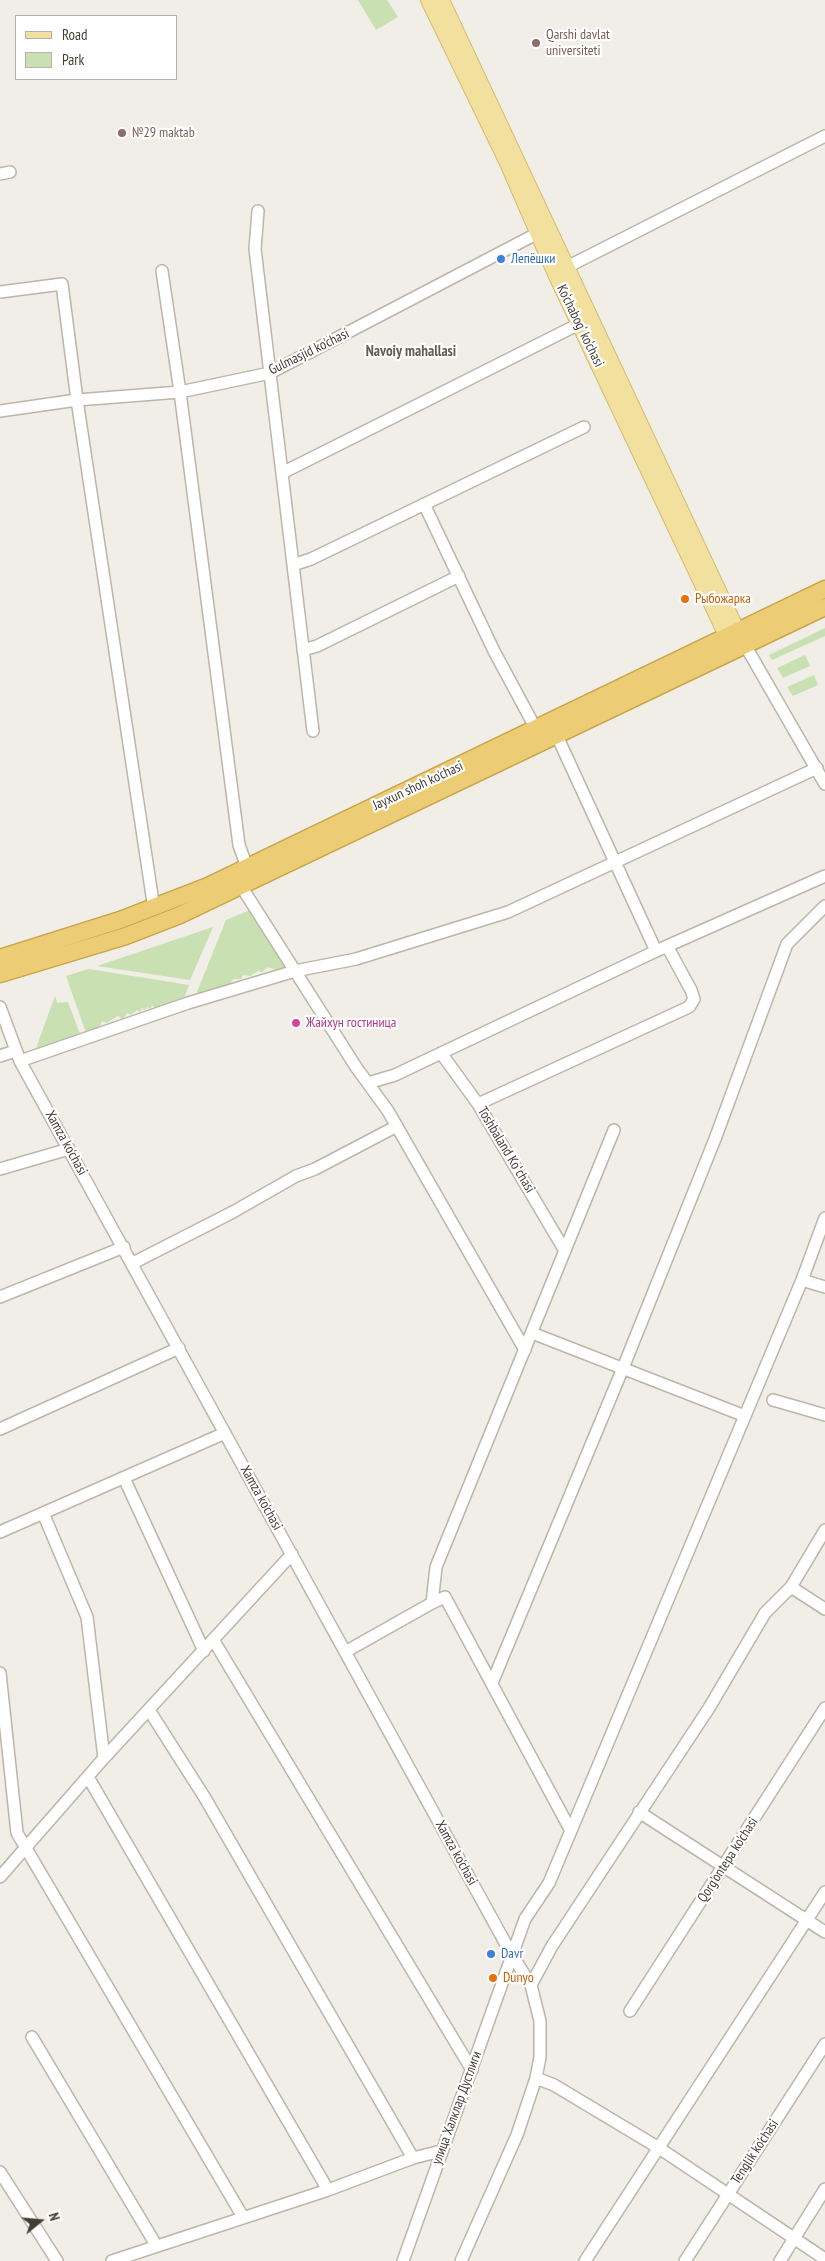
<!DOCTYPE html>
<html>
<head>
<meta charset="utf-8">
<style>
	body { margin:0 }
	#map { position:relative; width:825px; height:2261px; overflow:hidden; background:#f0eee6; font-family:"PT Sans Narrow",sans-serif }
	canvas { display:block }
	.legend { position:absolute; left:15px; top:15px; width:162px; height:65px; box-sizing:border-box; background:#fff; border:1px solid #b3b2af; margin:0; padding:6px 9px; list-style:none; font-size:15px; color:#423e36 }
	.legend li { display:flex; align-items:center; gap:10px; height:25px }
	.legend b { width:25px; border:1px solid #b3b2af }
	.north { position:absolute; left:15px; top:2196px; width:50px; height:50px; -webkit-text-stroke:4px #fff; paint-order:stroke; rotate:73deg; font-size:14px; font-weight:700; line-height:20px; text-align:center; color:#423e36 }
	.north::after { content:''; display:block; margin:auto; width:18px; height:22px; background:#423e36; clip-path:polygon(50% 0,100% 100%,50% 72%,0 100%) }
</style>
</head>
<body>
<div id="map">
<canvas width="825" height="2261"></canvas>
<ul class="legend">
<li><b style="height:6px;background:#f2e09e"></b>Road</li>
<li><b style="height:14px;background:#c9e0b3"></b>Park</li>
</ul>
<div class="north">N</div>
</div>
<script>
const ctx = document.querySelector('canvas').getContext('2d');
ctx.lineJoin = 'round';
function paint(path, color) { ctx.fillStyle = color; ctx.fill(path, 'evenodd'); }
const shape = rows => new Path2D(rows.map(r => 'M' + r).join(''));
function trace(path, color, width, dash) { ctx.strokeStyle = color; ctx.lineWidth = width; ctx.lineCap = dash ? 'butt' : 'round'; ctx.setLineDash(dash || []); ctx.stroke(path); }
function label(font, color, halo, rows, align = 'center') {
  ctx.font = font + ' "PT Sans Narrow",sans-serif'; ctx.lineWidth = 4.5; ctx.setLineDash([]); ctx.textBaseline = 'middle'; ctx.strokeStyle = halo; ctx.fillStyle = color; for (const [text, x, y, turn = 0] of rows) {
    ctx.save(); ctx.translate(x, y); ctx.rotate((+turn || 0) * Math.PI / 180); ctx.textAlign = isNaN(turn) ? turn : align; if (halo) ctx.strokeText(text, 0, 0); ctx.fillText(text, 0, 0); ctx.restore();
  }
}
paint(shape([
	[358,0,387,0,398,17,376,30],
	[825,628,825,636,772,660,769,655],
	[805,655,810,666,783,678,777,668],
	[814,675,818,685,793,696,787,687],
	[250,910,285,962,284,968,278,971,268,967,262,972,258,971,250,976,243,975,241,979,233,979,227,988,202,996,197,992,226,920],
	[213,927,190,980,97,966],
	[89,969,189,985,183,1001,157,1010,152,1005,151,1009,147,1007,145,1010,142,1008,140,1012,137,1010,131,1015,127,1013,123,1019,118,1016,107,1023,102,1021,99,1028,86,1033,66,976],
	[55,996,57,1003,68,1002,80,1034,36,1048]
]), '#c9e0b3');
const minor = shape([
	[0,174,10,172],
	[258,211,255,249,313,731],
	[567,267,825,136],
	[162,271,180,392,239,845,247,867],
	[0,292,62,284,77,400,154,909],
	[0,411,77,400,180,392,270,373,538,233],
	[282,473,579,324],
	[424,504,494,651,536,729],
	[293,565,311,559,584,427],
	[745,645,825,784],
	[303,650,317,646,459,576],
	[557,736,656,951],
	[241,886,356,1067,388,1111,525,1350],
	[0,1007,20,1061,512,1955,531,1985,540,2021,540,2057,536,2078,517,2135,461,2261],
	[441,1053,478,1104,565,1251],
	[0,1056,15,1051],
	[20,1061,188,1003,295,971,356,959,508,912,817,768],
	[368,1083,395,1075,656,951,825,876],
	[478,1104,689,1007,694,999,691,990,667,946],
	[0,1169,69,1149],
	[133,1263,233,1212,296,1176,315,1169,397,1126],
	[802,1280,825,1287],
	[0,1297,124,1247],
	[532,1333,745,1416],
	[773,1400,825,1415],
	[0,1429,179,1348],
	[124,1478,204,1651],
	[43,1513,87,1617,104,1758],
	[0,1532,225,1433],
	[791,1587,825,1609],
	[432,1603,445,1597,571,1831],
	[214,1641,472,2070],
	[345,1652,432,1603,436,1567,614,1130],
	[0,1673,17,1833,243,2217],
	[492,1683,623,1368,715,1139,787,944,825,906],
	[149,1710,205,1798,413,2158],
	[88,1777,328,2190],
	[639,1812,825,1932],
	[0,1877,104,1758,292,1554],
	[531,1985,552,1946,709,1708,765,1613,791,1587,825,1530],
	[630,2011,825,1708],
	[32,2037,156,2245],
	[536,2078,554,2085,659,2148,825,2259],
	[0,2172,57,2261],
	[112,2261,328,2190,413,2158,441,2151],
	[403,2261,525,1919,549,1883,802,1280,825,1218],
	[585,2261,825,1892],
	[685,2261,825,2044],
	[780,2261,825,2189]
]);
const major = shape([
	[428,0,507,163,555,274,730,644],
	[442,0,742,640]
]);
const highway = shape([
	[0,958,120,920,208,886,825,589],
	[0,974,126,936,180,915,825,607]
]);
trace(minor, '#bbb6aa', 14);
trace(major, '#d4bd70', 16);
trace(highway, '#c9a347', 19);
trace(minor, '#fff', 11);
trace(major, '#f2e09e', 14);
trace(highway, '#eccd75', 16);
for (const [x, y, r, color] of [
	[536,43,5,"#8d6e63"],
	[122,133,5,"#8d6e63"],
	[501,259,5,"#3f7fe0"],
	[685,599,5,"#e8710a"],
	[296,1023,5,"#d1479c"],
	[491,1954,5,"#3f7fe0"],
	[493,1978,5,"#e8710a"]
]) { const dot = new Path2D(); dot.arc(x, y, r, 0, 2 * Math.PI); ctx.fillStyle = color; ctx.fill(dot); trace(dot, '#fff', 2); }
label('14px', '#785e54', '#fff', [
	["Qarshi davlat",546,35],
	["universiteti",546,51],
	["№29 maktab",132,133]
], 'left');
label('14px', '#366cbe', '#fff', [
	["Лепёшки",511,259],
	["Davr",501,1954]
], 'left');
label('14px', '#423e36', '#fff', [
	["Ko‘chabog‘ ko‘chasi",580,326,64],
	["Gulmasjid ko'chasi",309,352,-26],
	["Jayxun shoh ko'chasi",418,786,-25],
	["Xamza ko'chasi",66,1143,61],
	["Toshbaland Koʻchasi",506,1150,59],
	["Xamza ko'chasi",261,1498,61],
	["Xamza ko'chasi",456,1853,61],
	["Qorg'ontepa ko'chasi",728,1860,-57],
	["улица Халклар Дустлиги",457,2108,-70],
	["Tenglik ko'chasi",755,2152,-57]
]);
label('14px', '#c56008', '#fff', [
	["Рыбожарка",695,599],
	["Dunyo",503,1978]
], 'left');
label('14px', '#b23c85', '#fff', [
	["Жайхун гостиница",306,1023]
], 'left');
label('bold 15px', '#645d4e', '#fff', [
	["Navoiy mahallasi",411,352]
]);
</script>
</body>
</html>
